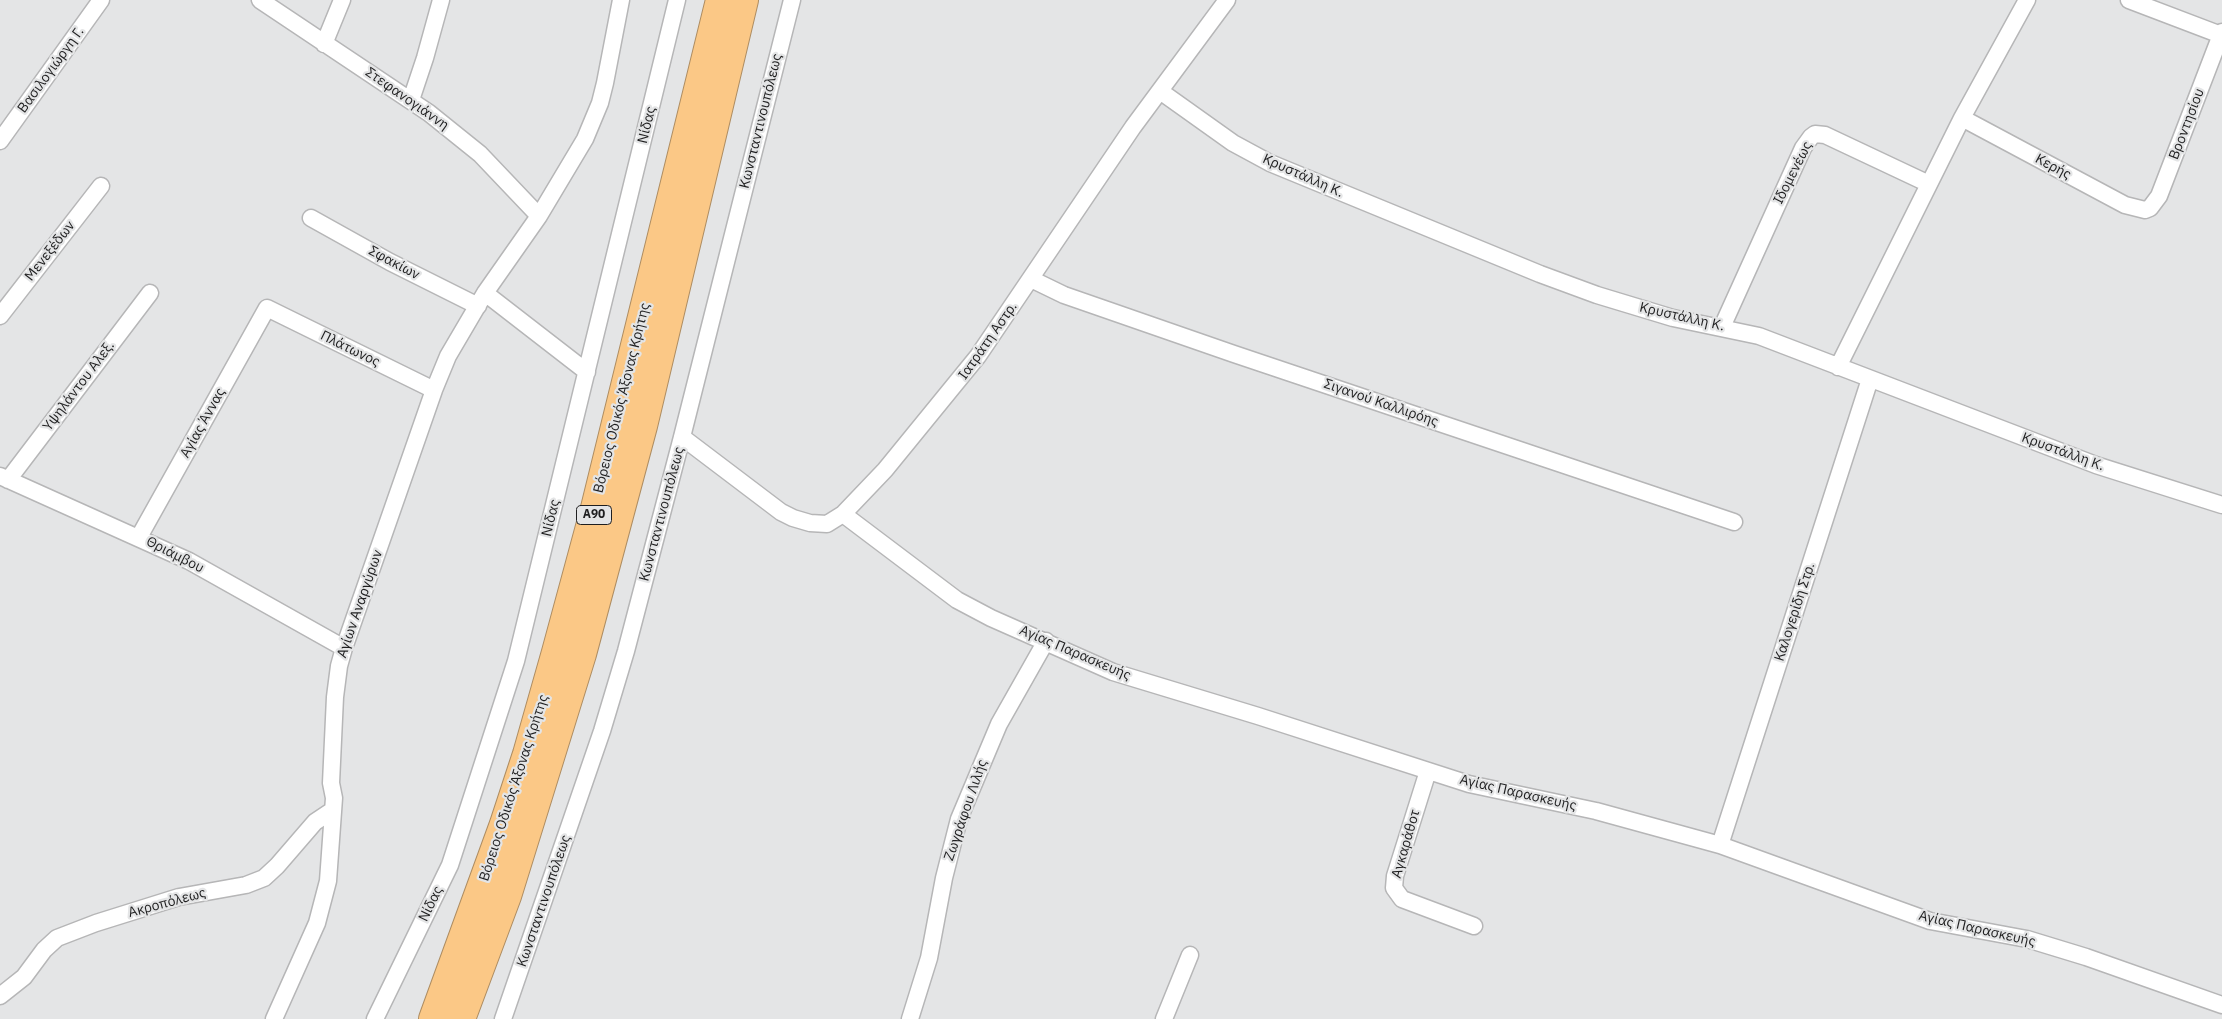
<!DOCTYPE html>
<html>
<head>
<meta charset="utf-8">
<style>
	body { margin:0 }
	canvas { display:block; background:#e4e5e6 }
</style>
</head>
<body>
<canvas width="2222" height="1019"></canvas>
<script>
const ctx = document.querySelector('canvas').getContext('2d');
ctx.lineJoin = 'round';
const shape = rows => new Path2D(rows.map(r => 'M' + r).join(''));
function trace(path, color, width, dash) { ctx.strokeStyle = color; ctx.lineWidth = width; ctx.lineCap = dash ? 'butt' : 'round'; ctx.setLineDash(dash || []); ctx.stroke(path); }
function label(font, color, halo, rows, align = 'center') {
  ctx.font = font + ' "IBM Plex Sans",sans-serif'; ctx.lineWidth = 4.5; ctx.setLineDash([]); ctx.textBaseline = 'middle'; ctx.strokeStyle = halo; ctx.fillStyle = color; for (const [text, x, y, turn = 0] of rows) {
    ctx.save(); ctx.translate(x, y); ctx.rotate((+turn || 0) * Math.PI / 180); ctx.textAlign = isNaN(turn) ? turn : align; if (halo) ctx.strokeText(text, 0, 0); ctx.fillText(text, 0, 0); ctx.restore();
  }
}
const minor = shape([
	[260,0,429,113,480,154,539,216],
	[2129,0,2221,35],
	[324,44,342,0],
	[1160,91,1233,143,1270,163,1540,274,1597,295,1673,318,1759,336,2096,465,2222,505],
	[411,100,425,58,441,0],
	[1962,118,2125,205,2145,210,2150,208,2159,196,2222,32],
	[0,141,101,0],
	[311,218,390,262,478,306],
	[1031,279,1064,295,1234,354,1734,522],
	[485,293,587,372],
	[0,316,101,186],
	[1722,327,1803,148,1811,137,1815,134,1825,135,1929,184],
	[1838,367,1962,118,2027,0],
	[682,437,781,512,793,518,810,523,827,524,843,514,885,470,978,356,1133,127,1227,0],
	[0,476,189,561,344,648],
	[8,480,150,293],
	[843,514,957,600,991,618,1113,672,1258,716,1469,784,1596,811,1720,845,1930,921,2027,939,2086,957,2222,1005],
	[139,537,267,308,434,390],
	[1428,771,1395,876,1394,888,1402,899,1474,926],
	[1720,845,1870,379],
	[0,996,24,977,44,950,57,938,96,923,179,897,246,885,264,878,277,866,315,822,333,810],
	[274,1019,317,923,328,881,334,798,331,783,335,697,339,666,344,648,434,390,448,356,485,293,539,216,585,139,600,103,605,83,621,0],
	[375,1019,450,865,516,661,677,0],
	[503,1019,602,731,626,651,682,437,792,0],
	[910,1019,929,958,944,878,959,819,999,724,1046,641],
	[1164,1019,1190,955]
]);
const motorway = shape([
	[433,1019,504,824,527,754,556,652,594,512,720,0],
	[461,1019,507,896,582,654,643,426,744,0]
]);
trace(minor, '#b6b6b7', 19);
trace(motorway, '#ae8d62', 30);
trace(minor, '#fff', 16);
trace(motorway, '#fbc886', 28);
for (const [x, y, w] of [
	[594,515,35]
]) { const box = new Path2D(); box.roundRect(x - w / 2, y - 9.5, w, 19, 4); ctx.fillStyle = '#e4e5e6'; ctx.fill(box); trace(box, '#1f1f20', 1); }
label('bold 12px', '#1f1f20', null, [
	["Α90",594,515]
]);
label('14px', '#1f1f20', '#e4e5e6', [
	["Βασιλογιώργη Γ.",51,70,-54],
	["Στεφανογιάννη",407,99,35],
	["Κωνσταντινουπόλεως",761,121,-76],
	["Βροντησίου",2187,124,-69],
	["Νίδας",647,125,-76],
	["Κερής",2053,167,28],
	["Ιδομενέως",1793,173,-63],
	["Κρυστάλλη Κ.",1303,176,24],
	["Μενεξέδων",50,251,-52],
	["Σφακίων",394,263,28],
	["Κρυστάλλη Κ.",1682,317,13],
	["Ιατράτη Αστρ.",988,341,-55],
	["Πλάτωνος",350,349,26],
	["Υψηλάντου Αλεξ.",79,386,-53],
	["Βόρειος Οδικός Άξονας Κρήτης",622,398,-76],
	["Σιγανού Καλλιρόης",1381,403,19],
	["Αγίας Άννας",203,423,-61],
	["Κρυστάλλη Κ.",2063,452,20],
	["Κωνσταντινουπόλεως",662,514,-75],
	["Νίδας",551,518,-76],
	["Θριάμβου",175,555,27],
	["Αγίων Αναργύρων",360,604,-71],
	["Καλογερίδη Στρ.",1795,612,-72],
	["Αγίας Παρασκευής",1075,653,23],
	["Βόρειος Οδικός Άξονας Κρήτης",514,788,-72],
	["Αγίας Παρασκευής",1518,793,13],
	["Ζωγράφου Λιλής",966,810,-71],
	["Αγκαράθοτ",1406,844,-74],
	["Κωνσταντινουπόλεως",544,901,-71],
	["Ακροπόλεως",167,903,-15],
	["Νίδας",431,904,-64],
	["Αγίας Παρασκευής",1977,929,13]
]);
</script>
</body>
</html>
